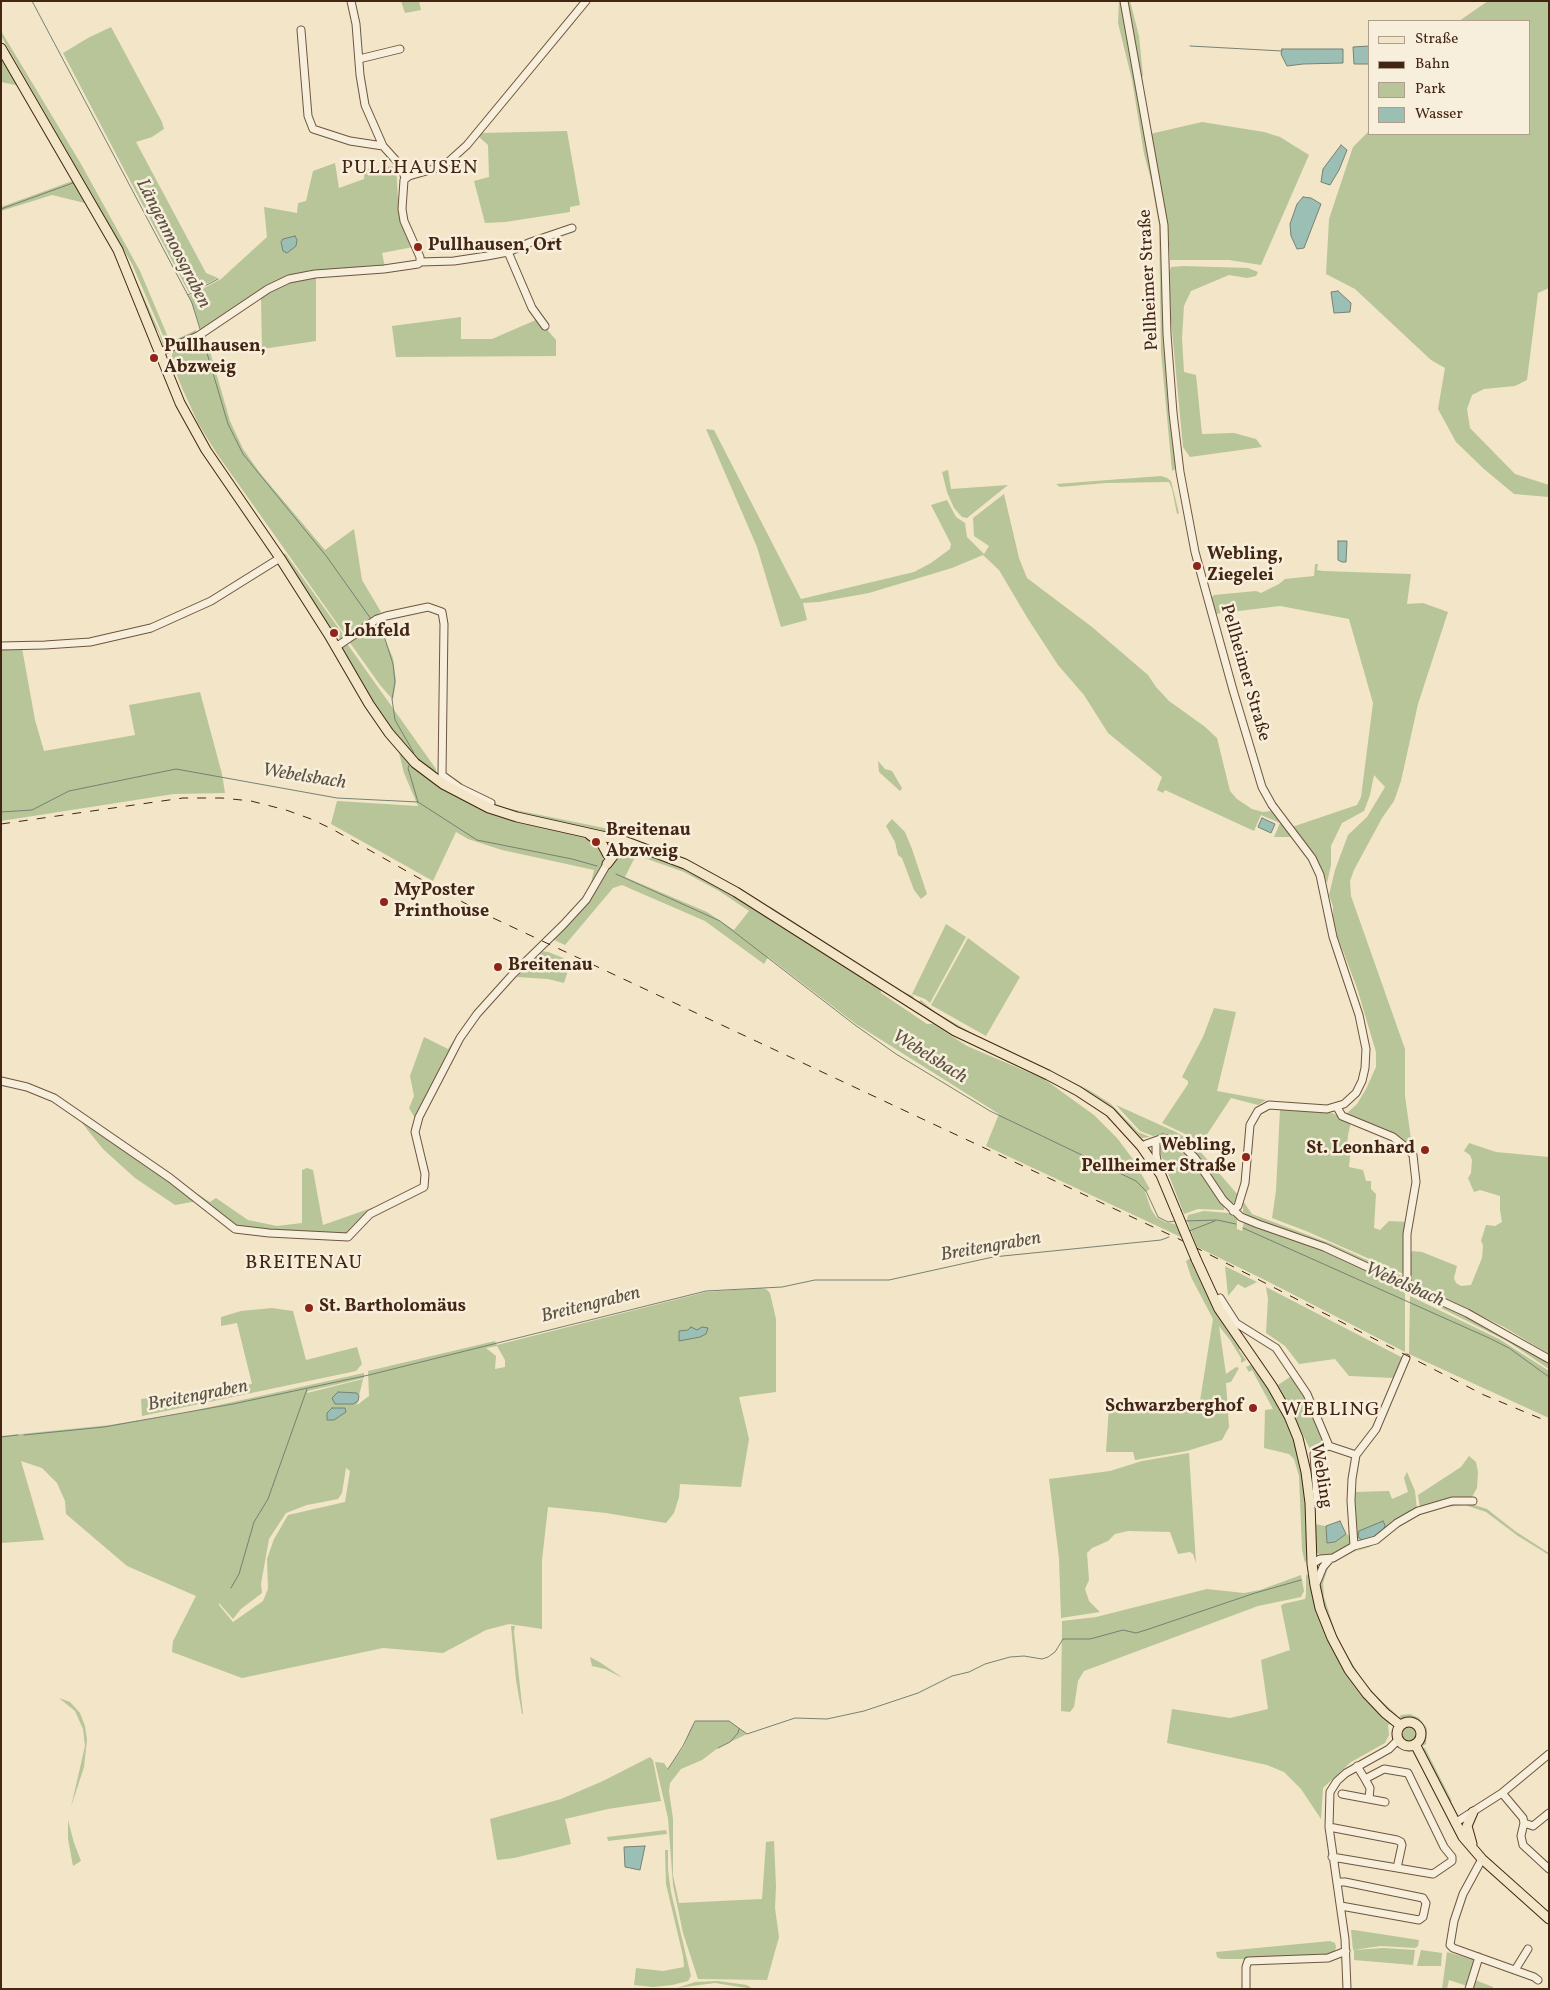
<!DOCTYPE html>
<html>
<head>
<meta charset="utf-8">
<style>
	body { margin:0 }
	#map { position:relative; width:1550px; height:1990px; overflow:hidden; background:#f3e5c7; font-family:Vollkorn,serif }
	canvas { display:block }
	.frame { position:absolute; inset:0; border:2px solid #422512; pointer-events:none }
	.legend { position:absolute; left:1368px; top:20px; width:162px; height:115px; box-sizing:border-box; background:#f7eedb; border:1px solid #af9e8b; margin:0; padding:6px 9px; list-style:none; font-size:15px; color:#422512 }
	.legend li { display:flex; align-items:center; gap:10px; height:25px }
	.legend b { width:25px; border:1px solid #af9e8b }
</style>
</head>
<body>
<div id="map">
<canvas width="1550" height="1990"></canvas>
<div class="frame"></div>
<ul class="legend">
<li><b style="height:6px;background:#f3e5c7"></b>Straße</li>
<li><b style="height:6px;background:#422512"></b>Bahn</li>
<li><b style="height:14px;background:#b7c599"></b>Park</li>
<li><b style="height:14px;background:#9bbfb4"></b>Wasser</li>
</ul>
</div>
<script>
const ctx = document.querySelector('canvas').getContext('2d');
ctx.lineJoin = 'round';
function paint(path, color) { ctx.fillStyle = color; ctx.fill(path, 'evenodd'); }
const shape = rows => new Path2D(rows.map(r => 'M' + r).join(''));
function trace(path, color, width, dash) { ctx.strokeStyle = color; ctx.lineWidth = width; ctx.lineCap = dash ? 'butt' : 'round'; ctx.setLineDash(dash || []); ctx.stroke(path); }
function label(font, color, halo, rows, align = 'center') {
  ctx.font = font + ' Vollkorn,serif'; ctx.lineWidth = 5; ctx.setLineDash([]); ctx.textBaseline = 'middle'; ctx.strokeStyle = halo; ctx.fillStyle = color; for (const [text, x, y, turn = 0] of rows) {
    ctx.save(); ctx.translate(x, y); ctx.rotate((+turn || 0) * Math.PI / 180); ctx.textAlign = isNaN(turn) ? turn : align; if (halo) ctx.strokeText(text, 0, 0); ctx.fillText(text, 0, 0); ctx.restore();
  }
}
paint(shape([
	[401,1,419,1,421,10,405,13],
	[588,1,590,1,573,24,502,108],
	[1119,1,1122,1,1160,223,1177,468,1172,471,1161,352,1159,225,1151,180,1144,154,1132,80,1118,23],
	[1126,1,1130,1,1139,36,1143,76,1140,78],
	[1488,1,1549,1,1549,288,1538,293,1527,380,1515,386,1484,389,1472,395,1467,409,1470,428,1515,474,1549,485,1549,497,1514,494,1484,469,1456,442,1438,409,1445,368,1431,360,1355,289,1326,274,1329,219,1353,147,1369,131,1369,134,1529,134,1529,21,1459,21],
	[111,27,162,122,164,129,152,137,136,142,206,273,218,278,189,293,63,53,88,38],
	[1,31,81,164,140,271,168,337,177,339,196,330,197,334,168,347,132,264,1,36],
	[1,40,115,237,133,273,165,345,163,346,159,333,152,322,86,189],
	[1,53,20,86,1,82],
	[1202,122,1264,132,1280,137,1309,155,1261,265,1229,260,1170,260,1168,231,1150,134],
	[567,131,580,205,570,207,570,212,505,222,485,223,474,181,489,177,488,145,478,136,481,133],
	[335,163,339,188,364,179,365,169,396,166,399,215,413,247,382,253,385,267,293,276,201,330,189,296,221,279,267,237,264,207,297,213,298,203,306,201,313,171],
	[75,180,89,204,52,195,1,211,1,207],
	[1184,266,1248,268,1258,272,1256,276,1247,278,1229,275,1191,291,1184,306,1182,338,1184,372,1196,375,1202,434,1234,433,1256,439,1262,447,1190,457,1183,447,1171,320,1169,274,1171,267],
	[316,277,316,341,262,349,261,297,290,283],
	[461,317,461,339,492,339,538,319,556,340,556,356,396,357,392,326],
	[205,334,230,421,243,449,260,473,325,550,354,529,362,580,381,612,346,636,217,454,198,423,182,388,171,360,173,351],
	[706,429,714,430,801,599,914,572,931,563,950,549,951,544,931,505,947,500,956,517,965,523,967,537,984,554,989,546,974,536,973,518,1004,494,1019,558,1027,578,1092,627,1148,675,1156,687,1169,701,1204,726,1217,738,1230,791,1237,799,1252,809,1263,812,1271,811,1293,837,1274,837,1280,823,1261,815,1254,831,1165,790,1163,793,1157,790,1162,777,1108,733,1084,695,1058,665,1028,619,999,570,983,555,952,568,869,593,819,602,803,603,807,620,781,627,757,547],
	[948,470,951,489,1008,485,967,518,962,517,954,508,947,492,942,472],
	[1161,476,1167,478,1171,481,1179,513,1177,514,1172,489,1169,482,1106,483,1060,487,1056,484],
	[285,553,345,637,340,639,335,630,329,631,283,556],
	[1315,564,1318,564,1317,570,1323,571,1411,574,1407,604,1423,603,1448,612,1418,704,1401,781,1394,801,1382,818,1354,870,1350,881,1351,896,1405,1049,1405,1096,1412,1146,1409,1146,1346,1114,1357,1104,1366,1089,1376,1067,1376,1052,1357,988,1337,935,1333,917,1333,906,1329,895,1335,870,1348,835,1367,817,1385,787,1374,775,1370,795,1364,811,1342,823,1331,846,1331,865,1327,883,1319,863,1292,827,1357,805,1361,797,1373,703,1349,619,1280,606,1214,614,1210,599,1214,595,1256,591,1261,593,1279,584,1285,579,1314,576],
	[377,622,393,658,396,681,393,700,380,685,348,640],
	[346,642,436,769,436,776,410,753,384,721,341,647],
	[1,648,22,648,35,720,44,751,135,735,129,705,200,692,222,774,225,793,174,794,1,821],
	[398,749,451,793,582,835,594,841,603,850,603,862,597,878,590,887,594,870,502,850,468,839,456,832,433,881,331,824,337,801,418,806,404,773],
	[878,761,885,769,892,771,902,788,900,791,879,772],
	[496,806,614,830,615,832,612,834,526,816],
	[892,819,905,832,912,849,927,894,921,899,914,890,902,858,898,855,895,842,886,826],
	[628,847,687,868,713,881,772,919,776,924,880,988,881,993,927,1024,933,1024,967,1046,1044,1079,1094,1115,1117,1138,1132,1158,1150,1189,1145,1192,1151,1209,1156,1217,1165,1222,1175,1224,1183,1238,986,1146,999,1114,856,1024,768,957,764,964,705,921,622,885,613,888,565,945,552,939,596,889,623,848],
	[636,855,684,872,719,891,749,911,734,930,707,912,625,877],
	[771,907,899,990,913,996,914,1000,913,1001,769,910],
	[946,924,966,937,930,1003,925,999,912,994],
	[968,938,1020,977,986,1036,931,1005],
	[541,951,548,952,571,961,564,983,548,979,517,977],
	[921,1000,935,1012,984,1040,978,1040,917,1003],
	[1214,1008,1236,1012,1217,1091,1266,1100,1258,1105,1231,1098,1202,1142,1162,1123,1188,1084,1188,1081,1182,1077,1203,1037],
	[461,1030,462,1033,416,1120,409,1108,414,1096,410,1076,424,1037,448,1049],
	[998,1047,1089,1090,1111,1104,1138,1132,1150,1137,1142,1138,1116,1112,1083,1089],
	[1116,1105,1176,1132,1192,1142,1238,1195,1237,1201,1233,1203,1229,1202,1223,1196,1196,1154,1183,1141,1173,1136,1162,1134,1153,1136,1140,1131],
	[1280,1109,1332,1113,1351,1122,1348,1135,1347,1146,1351,1147,1349,1167,1363,1170,1366,1181,1371,1181,1371,1189,1376,1194,1374,1228,1380,1230,1389,1221,1408,1222,1406,1275,1306,1231,1272,1218,1276,1191],
	[84,1122,198,1201,175,1205,135,1178,103,1149,82,1123],
	[1165,1142,1172,1143,1179,1146,1190,1156,1224,1204,1224,1210,1198,1209,1184,1214,1161,1155,1160,1146],
	[1469,1143,1496,1152,1549,1157,1549,1354,1504,1327,1410,1281,1410,1253,1413,1251,1422,1252,1457,1266,1454,1278,1456,1283,1461,1286,1471,1285,1482,1258,1483,1245,1481,1241,1486,1225,1495,1226,1502,1222,1500,1210,1500,1196,1480,1190,1474,1192,1468,1178,1471,1173,1472,1160,1470,1155,1464,1151],
	[307,1168,313,1170,323,1225,380,1205,348,1236,278,1232,235,1225,165,1173,210,1202,216,1198,248,1220,277,1226,302,1223,302,1170],
	[1243,1201,1252,1214,1332,1244,1404,1277,1399,1277,1310,1238,1256,1220,1243,1212],
	[1204,1211,1228,1213,1237,1218,1237,1229,1242,1231,1244,1222,1328,1251,1405,1286,1405,1352,1265,1280,1197,1247,1187,1220,1188,1215],
	[1191,1258,1209,1298,1232,1335,1240,1349,1239,1350,1246,1360,1241,1363,1241,1358,1230,1340,1219,1326,1226,1374,1236,1367,1239,1368,1231,1382,1226,1383,1229,1427,1222,1440,1187,1451,1135,1460,1133,1452,1106,1452,1109,1406,1199,1407,1213,1319,1191,1277,1186,1261],
	[1225,1266,1257,1282,1245,1288,1238,1284,1228,1296],
	[1266,1287,1403,1358,1394,1378,1349,1376,1335,1359,1299,1364,1285,1346,1266,1333,1268,1299],
	[760,1288,766,1289,770,1293,776,1319,776,1392,739,1397,749,1439,741,1487,680,1484,679,1497,674,1513,666,1523,606,1513,548,1507,542,1560,542,1629,509,1624,486,1630,443,1653,383,1648,242,1678,172,1652,173,1641,196,1596,127,1566,66,1514,65,1501,57,1483,42,1468,21,1461,44,1540,1,1543,1,1436,110,1425,183,1413,364,1373,364,1378,308,1391,307,1393,363,1379,359,1396,357,1393,353,1404,358,1401,357,1405,369,1396,368,1371,495,1341,497,1345,706,1292],
	[497,1346,505,1360,505,1367,495,1369,496,1356,486,1348],
	[346,1468,350,1471,345,1502,288,1515,274,1539,267,1559,268,1589,263,1601,233,1622,219,1605,219,1603,233,1619,241,1609,262,1593,261,1584,269,1539,286,1513,307,1505,338,1499,342,1493],
	[1416,1291,1450,1307,1549,1361,1549,1369,1507,1341,1411,1293],
	[1410,1296,1499,1339,1549,1371,1549,1418,1409,1354],
	[272,1308,293,1311,306,1360,357,1347,362,1364,356,1371,142,1416,141,1399,252,1384,237,1323,221,1326,221,1317,241,1311],
	[1250,1365,1254,1366,1286,1415,1295,1440,1304,1483,1307,1558,1305,1563,1302,1550,1299,1476,1294,1459,1289,1454,1264,1448,1265,1410,1273,1409,1252,1370,1249,1372,1246,1367],
	[1293,1375,1312,1411,1326,1441,1311,1451,1278,1385],
	[1189,1453,1196,1563,1193,1554,1190,1552,1178,1554,1170,1532,1128,1531,1115,1534,1108,1541,1092,1548,1087,1553,1089,1580,1085,1589,1089,1601,1100,1612,1061,1618,1059,1558,1049,1479,1110,1471,1142,1461],
	[1469,1456,1476,1462,1478,1472,1477,1488,1472,1497,1451,1499,1420,1508,1418,1495,1461,1467],
	[1407,1472,1415,1491,1417,1510,1384,1529,1385,1525,1360,1542,1356,1534,1357,1529,1354,1514,1353,1492,1389,1491,1392,1499,1408,1492,1404,1478],
	[1468,1503,1487,1509,1515,1531,1549,1553,1549,1555,1518,1536,1486,1512,1465,1505,1447,1507,1417,1516,1400,1525,1370,1547,1353,1552,1373,1543,1408,1517,1453,1504],
	[1314,1524,1326,1526,1327,1543,1335,1542,1346,1534,1352,1537,1350,1543,1340,1551,1330,1556,1323,1556,1317,1553,1315,1546],
	[1329,1565,1323,1583,1324,1597,1338,1640,1363,1681,1376,1696,1397,1715,1396,1716,1387,1711,1356,1675,1335,1640,1321,1598,1321,1577],
	[1306,1574,1309,1576,1314,1600,1323,1627,1337,1656,1354,1683,1391,1723,1388,1725,1389,1735,1385,1743,1351,1762,1323,1788,1321,1819,1301,1789,1284,1772,1267,1765,1167,1743,1172,1709,1230,1718,1268,1709,1261,1660,1290,1650,1281,1606,1283,1604,1305,1599,1306,1595],
	[1301,1575,1304,1591,1301,1597,1258,1606,1084,1671,1078,1681,1074,1707,1070,1712,1061,1711,1062,1621,1096,1617,1207,1589,1244,1593,1260,1590],
	[511,1626,515,1626,514,1632,523,1714,522,1714,516,1680],
	[590,1657,601,1663,623,1678,605,1669,592,1666],
	[59,1698,70,1702,80,1713,85,1726,87,1740,84,1767,71,1807,85,1746,83,1729,75,1711],
	[1410,1714,1419,1718,1427,1728,1426,1744,1423,1746,1424,1733,1419,1722,1412,1718,1399,1718,1401,1715],
	[696,1721,729,1721,747,1734,718,1748,702,1760,681,1769,670,1783,669,1791,673,1819,673,1875,679,1903,762,1899,766,1842,774,1841,776,1886,775,1908,779,1937,767,1980,698,1979,683,1933,673,1885,668,1818,655,1762,664,1763,668,1769,684,1746,690,1730],
	'1399 1733a9 9 0 1 1 18 0a9 9 0 1 1-18 0Z',
	[1423,1748,1425,1748,1452,1801,1449,1802],
	[650,1757,653,1760,661,1801,608,1809,565,1819,571,1844,514,1858,497,1860,490,1819,561,1799,603,1781],
	[68,1820,74,1843,81,1861,73,1866,68,1839],
	[666,1830,667,1834,608,1841,607,1837],
	[665,1850,668,1850,668,1870,671,1892,691,1976,688,1981,672,1985,653,1987,634,1985,636,1968,663,1971,684,1967,683,1956,666,1884],
	[1354,1930,1419,1940,1418,1946,1415,1948,1381,1946,1353,1950,1351,1930],
	[1330,1941,1335,1943,1336,1947,1335,1951,1327,1955,1248,1959,1221,1959,1217,1957,1216,1952],
	[1384,1948,1415,1950,1413,1965,1354,1960,1354,1950],
	[1421,1950,1442,1953,1441,1966,1417,1966],
	[1447,1952,1475,1960,1467,1986,1449,1980,1447,1989,1442,1989],
	[1475,1980,1493,1987,1493,1989,1472,1989],
	[718,1981,747,1985,753,1989,715,1983,677,1988,695,1982]
]), '#b7c599');
const water = shape([
	[1369,46,1369,64,1354,64,1353,47,1369,46],
	[1282,49,1343,49,1343,63,1303,64,1287,66,1281,54,1282,49],
	[1341,145,1347,150,1339,170,1330,185,1321,182,1323,169,1341,145],
	[1303,197,1311,198,1321,204,1304,248,1297,249,1291,236,1290,224,1297,204,1303,197],
	[295,236,297,240,296,246,287,253,283,251,281,242,283,239,295,236],
	[1338,291,1351,303,1350,312,1334,313,1331,292,1338,291],
	[1338,541,1347,541,1346,562,1342,562,1338,560,1338,541],
	[1262,818,1275,824,1271,833,1258,827,1262,818],
	[691,1327,697,1330,702,1327,708,1328,706,1334,700,1337,679,1341,679,1331,688,1330,691,1327],
	[338,1392,357,1393,359,1396,358,1401,353,1404,335,1404,332,1398,338,1392],
	[332,1408,345,1408,346,1412,334,1420,327,1420,327,1413,332,1408],
	[1340,1521,1346,1534,1335,1542,1327,1543,1326,1526,1340,1521],
	[1383,1521,1385,1525,1384,1529,1375,1537,1363,1541,1358,1537,1359,1531,1383,1521],
	[645,1846,640,1870,625,1867,624,1847,645,1846]
]);
paint(water, '#9bbfb4');
trace(water, '#778173', 1);
trace(shape([
	[32,1,192,303,201,332],
	[1190,46,1282,51],
	[1,209,73,183],
	[188,295,218,279],
	[202,336,228,424,243,454,327,557,371,619],
	[376,625,385,639,393,664,395,682,392,699,395,720,414,753,413,754],
	[410,763,408,768,418,802],
	[1,812,32,810,69,791,176,769,337,798,418,802,477,840,572,859,597,866],
	[616,874,720,921,855,1025,896,1054,990,1111,1136,1181,1146,1191,1158,1217,1168,1222,1176,1221],
	[1185,1221,1217,1220,1236,1224],
	[1243,1228,1489,1338,1509,1348,1549,1377],
	[1189,1231,1215,1221],
	[24,1435,104,1427,233,1404,369,1375,706,1291,782,1287,815,1280,889,1280,993,1257,1161,1240,1169,1237],
	[1,1437,18,1435],
	[231,1588,239,1574,254,1522,268,1499,307,1389],
	[718,1748,730,1742,738,1733,739,1729],
	[668,1769,683,1746,695,1721,729,1721,747,1734,795,1718,827,1719,864,1711,918,1693,952,1676,969,1672,985,1664,1010,1657,1024,1656,1042,1659,1048,1657,1055,1652,1063,1639,1090,1639,1123,1630,1136,1633,1146,1630,1255,1593,1301,1580]
]), '#778173', 1);
const minor = shape([
	[351,1,356,24,360,75,365,105,383,146,401,166,405,178],
	[1124,1,1164,225,1167,334,1173,413,1180,472,1195,552,1233,690,1262,787,1272,805,1312,858,1320,875,1333,937,1359,1015,1366,1049,1365,1068,1362,1081,1356,1093,1344,1104,1327,1109,1269,1105,1258,1111,1250,1125,1245,1183,1238,1206,1233,1211],
	[301,30,308,116,313,129,350,141,383,146],
	[359,59,400,49],
	[508,252,532,308,545,326],
	[420,262,420,257,404,221,402,209,404,180,409,176,437,168,446,164,467,145,586,1],
	[160,352,198,336,268,289,289,279,315,274,384,269,418,264,420,262,454,261,487,256,508,252,531,242,572,228],
	[1,646,45,645,90,642,151,628,211,601,280,558],
	[336,647,377,619,386,616,428,607,442,612,444,624,442,775,460,788,491,803,489,808],
	[1,1081,27,1087,54,1098,170,1178,235,1229,269,1233,348,1237,370,1214,424,1187,425,1174,415,1132,419,1117,460,1038,477,1014,513,974,563,925,586,900,607,864],
	[1337,1107,1342,1116,1393,1137,1408,1149,1413,1155,1416,1182,1407,1234,1407,1285],
	[1156,1141,1156,1155,1159,1170],
	[1141,1146,1163,1138,1179,1142,1195,1158,1223,1200,1241,1217,1258,1224,1324,1247,1467,1313,1549,1359],
	[1220,1298,1236,1323,1276,1348,1307,1394,1329,1446],
	[1317,1499,1314,1454,1316,1451,1329,1446,1356,1455],
	[1354,1546,1351,1501,1352,1479,1356,1455,1376,1429,1406,1358],
	[1312,1564,1320,1559,1333,1558,1354,1546,1376,1540,1397,1523,1418,1511,1452,1501,1473,1501],
	[1316,1584,1323,1567,1330,1559],
	[1365,1779,1370,1788,1369,1799],
	[1502,1793,1523,1818,1524,1823],
	[1342,1794,1385,1802],
	[1455,1823,1502,1793,1549,1754],
	[1524,1823,1521,1836,1523,1845,1549,1869],
	[1524,1823,1533,1826,1549,1813],
	[1329,1827,1397,1840,1401,1842,1402,1845,1397,1868],
	[1332,1857,1433,1874,1452,1861,1452,1857,1444,1847,1408,1773,1384,1769,1365,1779,1357,1766],
	[1482,1859,1463,1894,1454,1921,1450,1945,1453,1948,1534,1977,1538,1980],
	[1337,1882,1345,1882,1423,1898,1426,1903,1423,1917,1419,1920,1341,1906],
	[1515,1970,1528,1949],
	[1246,1989,1246,1967,1248,1961,1328,1958,1346,1951],
	[1347,1989,1345,1939,1329,1827,1330,1792,1337,1781,1346,1773,1389,1749,1398,1740],
	[1469,1989,1479,1957]
]);
const major = shape([
	[1,48,118,250,180,403,206,450,280,558,329,635,369,704,389,733,415,763,443,784,489,808,517,817,624,841,685,864,736,892,955,1031,1048,1075,1078,1091,1110,1112,1141,1146,1161,1175,1176,1211],
	[590,835,602,844,608,855],
	[607,864,617,851,620,840],
	[1196,1259,1219,1309,1272,1386,1289,1416,1298,1438,1306,1472,1310,1503,1312,1564,1315,1585,1320,1608,1332,1638,1349,1670,1367,1694,1385,1713,1400,1725],
	'1397 1734a12 12 0 1 1 24 0a12 12 0 1 1-24 0Z',
	[1415,1744,1463,1837,1482,1859,1549,1919],
	[1472,1844,1467,1826,1473,1812]
]);
trace(minor, '#6e553f', 9);
trace(major, '#422512', 11);
trace(minor, '#f7eedb', 7);
trace(major, '#f3e5c7', 9);
trace(shape([
	[1,824,183,798,222,798,251,801,286,810,311,819,332,829,440,890,491,917,1181,1240,1484,1395,1549,1422]
]), '#422512', 1, [9, 9]);
const majorBridge = shape([
	[1176,1211,1196,1259]
]);
trace(majorBridge, '#422512', 11, []);
trace(majorBridge, '#f3e5c7', 9);
for (const [x, y, r, color] of [
	[418,247,5,"#8f2418"],
	[154,358,5,"#8f2418"],
	[1197,566,5,"#8f2418"],
	[334,633,5,"#8f2418"],
	[596,842,5,"#8f2418"],
	[384,902,5,"#8f2418"],
	[498,967,5,"#8f2418"],
	[1425,1150,5,"#8f2418"],
	[1246,1157,5,"#8f2418"],
	[309,1308,5,"#8f2418"],
	[1253,1408,5,"#8f2418"]
]) { const dot = new Path2D(); dot.arc(x, y, r, 0, 2 * Math.PI); ctx.fillStyle = color; ctx.fill(dot); trace(dot, '#f7eedb', 2); }
label('bold 18px', '#422512', '#f7eedb', [
	["Pullhausen, Ort",428,247],
	["Pullhausen,",164,348],
	["Abzweig",164,369],
	["Webling,",1207,556],
	["Ziegelei",1207,577],
	["Lohfeld",344,633],
	["Breitenau",606,832],
	["Abzweig",606,853],
	["MyPoster",394,892],
	["Printhouse",394,913],
	["Breitenau",508,967],
	["Webling,",1236,1147,"right"],
	["Pellheimer Straße",1236,1168,"right"],
	["St. Leonhard",1415,1150,"right"],
	["St. Bartholomäus",319,1308],
	["Schwarzberghof",1243,1408,"right"]
], 'left');
label('18px', '#422512', '#f7eedb', [
	["Pellheimer Straße",1150,280,-93],
	["Pellheimer Straße",1244,673,74],
	["Webling",1320,1476,81]
]);
label('italic 19px', '#5d5343', '#f7eedb', [
	["Längenmoosgraben",172,244,63],
	["Webelsbach",304,778,9],
	["Webelsbach",929,1058,32],
	["Breitengraben",991,1248,-10],
	["Webelsbach",1404,1286,24],
	["Breitengraben",591,1306,-14],
	["Breitengraben",198,1397,-11]
]);
ctx.letterSpacing = '1px';
label('20px', '#422512', '#f7eedb', [
	["PULLHAUSEN",410,169],
	["BREITENAU",304,1264],
	["WEBLING",1331,1411]
]);
ctx.letterSpacing = '0px';
</script>
</body>
</html>
